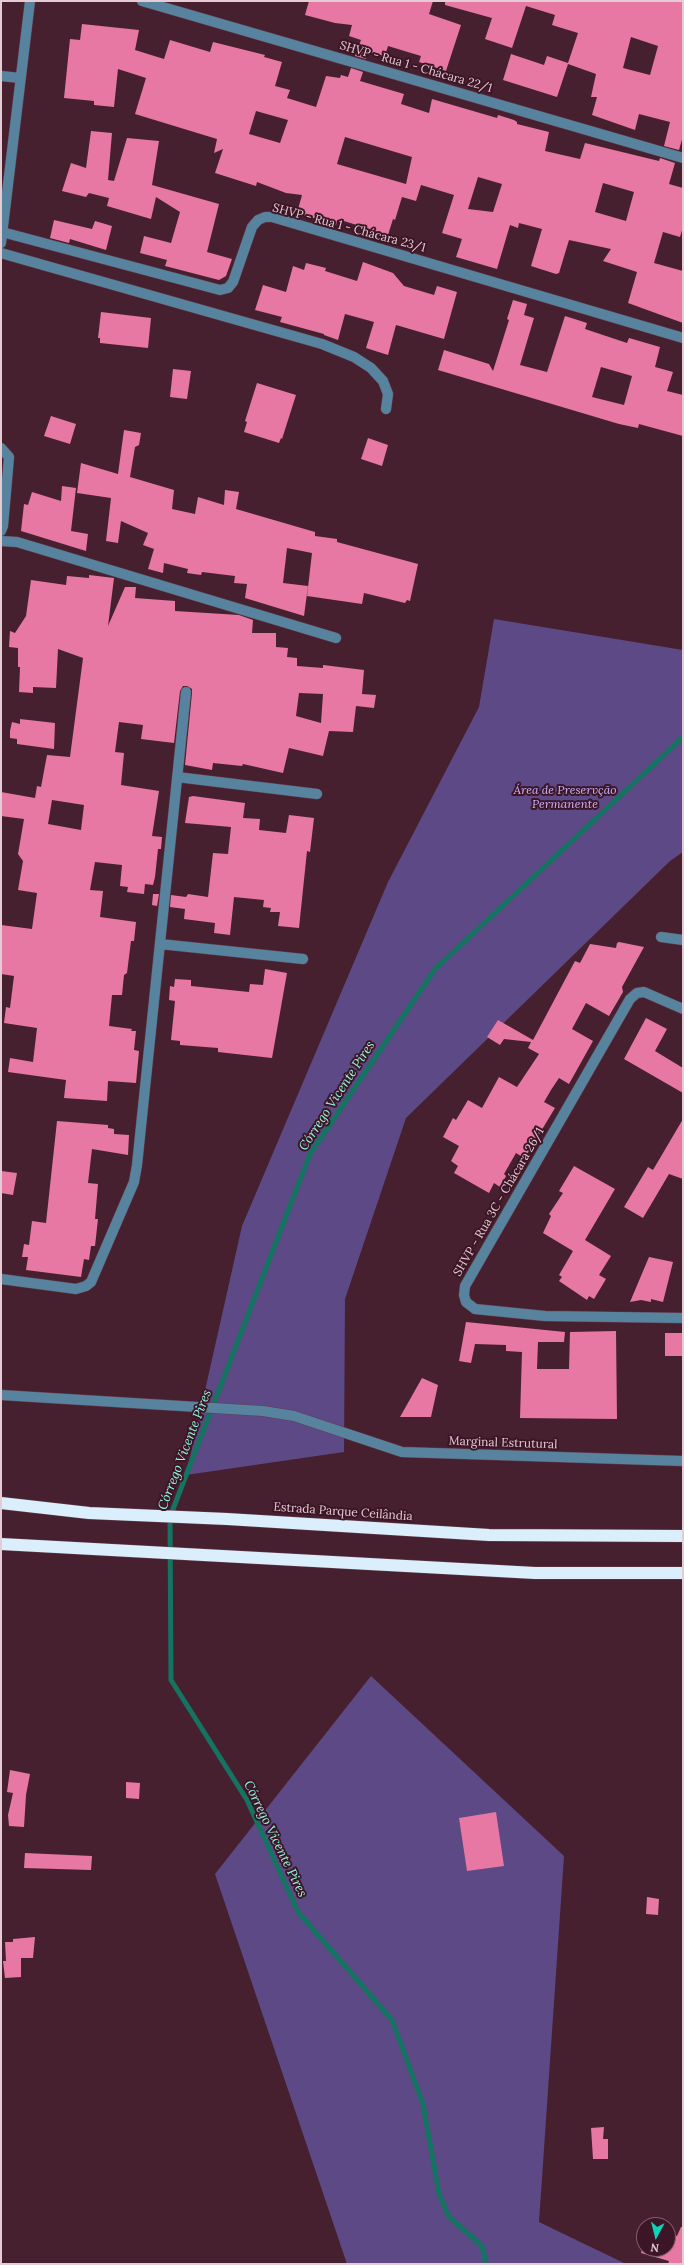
<!DOCTYPE html>
<html>
<head>
<meta charset="utf-8">
<style>
	body { margin:0 }
	#map { position:relative; width:684px; height:2265px; overflow:hidden; background:#47202f; font-family:Lora,serif }
	canvas { display:block }
	.frame { position:absolute; inset:0; border:2px solid #e5cbd3; pointer-events:none }
	.north { position:absolute; left:636px; top:2217px; width:40px; height:40px; box-sizing:border-box; background:#3c1626; border:1px solid #805e6b; border-radius:50%; rotate:187deg; font-size:11px; font-weight:700; line-height:16px; text-align:center; color:#e5cbd3 }
	.north::after { content:''; display:block; margin:auto; width:14px; height:18px; background:#0ad5b5; clip-path:polygon(50% 0,100% 100%,50% 72%,0 100%) }
</style>
</head>
<body>
<div id="map">
<canvas width="684" height="2265"></canvas>
<div class="frame"></div>
<div class="north">N</div>
</div>
<script>
const ctx = document.querySelector('canvas').getContext('2d');
ctx.lineJoin = 'round';
function paint(path, color) { ctx.fillStyle = color; ctx.fill(path, 'evenodd'); }
const shape = rows => new Path2D(rows.map(r => 'M' + r).join(''));
function trace(path, color, width, dash) { ctx.strokeStyle = color; ctx.lineWidth = width; ctx.lineCap = dash ? 'butt' : 'round'; ctx.setLineDash(dash || []); ctx.stroke(path); }
function label(font, color, halo, rows, align = 'center') {
  ctx.font = font + ' Lora,serif'; ctx.lineWidth = 4; ctx.setLineDash([]); ctx.textBaseline = 'middle'; ctx.strokeStyle = halo; ctx.fillStyle = color; for (const [text, x, y, turn = 0] of rows) {
    ctx.save(); ctx.translate(x, y); ctx.rotate((+turn || 0) * Math.PI / 180); ctx.textAlign = isNaN(turn) ? turn : align; if (halo) ctx.strokeText(text, 0, 0); ctx.fillText(text, 0, 0); ctx.restore();
  }
}
paint(shape([
	[494,619,683,650,683,852,670,861,406,1118,345,1299,344,1452,186,1475,242,1226,388,882,479,707],
	[371,1676,564,1856,539,2222,626,2264,347,2264,215,1874]
]), '#5c4985');
trace(shape([
	[486,2264,482,2246,449,2217,439,2194,423,2104,392,2020,298,1912,247,1800,171,1680,170,1517,310,1154,435,969,683,737]
]), '#157362', 5);
paint(shape([
	[309,1,433,1,429,14,461,25,446,71,419,62,421,56,388,46,385,56,368,52,366,59,355,56,361,40,349,36,352,25,335,23,305,15],
	[445,1,683,1,683,136,679,150,664,146,670,122,639,114,635,130,592,115,597,97,591,97,596,74,568,64,557,97,503,80,511,54,544,65,547,56,568,63,578,33,552,25,555,15,526,6,512,48,485,39,492,18,445,5],
	[631,37,658,46,650,75,623,68],
	[82,24,139,30,135,50,164,59,170,40,210,52,213,42,265,55,264,57,282,62,275,86,290,90,287,98,316,107,326,76,340,78,341,75,348,77,351,68,363,72,360,81,404,94,401,104,429,113,432,99,497,118,498,115,514,120,517,122,517,124,549,132,545,151,580,159,585,143,659,161,660,158,675,163,669,184,683,188,683,227,680,237,663,232,654,263,683,271,683,323,628,303,637,272,603,261,611,249,569,240,559,273,556,274,531,266,542,229,519,223,518,228,510,225,497,269,456,257,462,239,442,233,454,195,421,185,416,201,402,197,395,220,393,219,388,235,344,221,337,220,336,225,297,213,302,195,286,193,257,182,256,186,215,173,223,149,214,153,217,139,135,114,146,78,118,69,114,107,94,105,94,101,64,98,70,39,80,40],
	[256,111,288,120,280,143,249,134],
	[345,137,412,157,406,184,337,164],
	[478,177,502,184,493,212,468,209],
	[603,183,634,192,626,221,595,212],
	[91,131,112,133,108,180,114,181,127,138,159,141,152,185,219,204,207,252,232,259,226,276,219,280,165,266,167,260,140,253,144,236,171,243,180,212,156,197,151,219,107,206,109,198,89,193,86,197,62,191,71,163,86,168],
	[54,220,92,229,95,221,112,226,106,250,70,239,69,243,50,238],
	[363,262,393,273,404,286,434,295,437,286,457,292,444,339,396,325,388,355,366,348,374,322,345,314,338,340,324,335,324,334,280,322,282,317,255,310,263,285,286,292,293,266,304,270,306,263,326,268,325,271,357,281],
	[513,300,527,304,524,315,534,318,520,365,547,372,565,316,587,323,585,329,627,343,629,338,660,347,655,367,673,372,667,391,683,395,683,436,639,424,638,428,619,424,438,370,444,350,489,364,493,371,509,320,507,319],
	[601,367,632,376,624,405,592,397],
	[101,312,151,318,148,348,100,343,100,338,98,338],
	[173,369,191,371,187,399,170,397],
	[257,383,296,395,282,439,281,438,279,443,244,432,247,422,245,421],
	[51,416,76,424,70,444,44,436],
	[124,430,141,433,139,445,135,447,130,477,174,490,172,509,195,514,198,497,224,505,225,490,239,492,236,509,315,532,315,536,337,539,337,542,418,564,410,601,407,600,405,603,364,593,362,604,307,596,312,553,287,548,283,583,308,586,304,616,245,598,247,584,234,583,235,576,202,572,201,575,187,573,188,569,164,563,163,573,148,569,154,549,143,545,148,533,121,521,118,543,106,541,111,498,77,493,81,463,118,474],
	[368,438,388,445,382,466,361,459],
	[62,486,76,488,71,531,88,534,86,551,21,531,24,504,28,505,32,492,61,501],
	[89,575,114,578,108,626,125,587,136,587,135,598,175,601,175,611,239,615,253,620,252,633,276,633,276,647,288,648,287,657,297,658,297,666,323,668,323,665,364,670,362,694,376,695,374,708,356,706,353,732,329,731,323,756,289,748,283,773,243,764,242,766,213,763,212,770,185,765,192,693,192,689,187,686,183,686,180,691,174,743,141,739,143,725,119,722,115,752,124,753,121,785,159,791,152,836,162,837,161,849,158,849,155,877,153,885,145,884,144,894,127,892,128,887,120,886,122,865,95,862,90,890,103,891,100,917,136,922,134,941,131,941,127,973,124,975,122,995,112,995,109,1026,132,1029,131,1031,136,1031,134,1050,139,1051,136,1083,108,1081,107,1101,64,1098,66,1080,8,1072,10,1058,33,1062,37,1028,4,1023,6,1007,10,1008,14,976,1,974,1,925,32,929,37,893,18,890,23,861,18,854,24,819,1,816,1,792,35,798,37,786,41,787,47,755,70,757,83,658,58,649,56,688,33,687,33,693,19,692,20,667,18,667,18,648,9,647,10,631,15,633,26,616,31,580,66,585,67,576,89,578],
	[299,693,323,694,321,723,296,716],
	[52,800,84,805,81,830,48,824],
	[20,719,55,723,54,749,17,744,17,739,10,738,10,731,12,722,20,724],
	[193,796,245,803,243,818,260,819,259,830,286,833,289,815,314,818,310,852,307,851,299,928,278,926,280,912,270,912,271,908,263,907,264,900,234,897,230,935,214,933,215,923,184,919,185,909,170,907,171,895,186,897,188,894,208,897,213,853,228,854,231,827,185,823,189,797],
	[153,894,159,894,157,906,152,905],
	[619,942,644,947,622,987,623,992,609,1016,586,1003,572,1029,593,1041,569,1084,559,1078,551,1090,544,1102,555,1108,526,1156,524,1158,516,1153,504,1174,506,1176,500,1187,494,1183,489,1193,454,1173,458,1166,451,1161,459,1146,443,1137,453,1118,456,1120,468,1100,482,1108,499,1077,517,1087,539,1054,528,1048,531,1042,504,1039,500,1045,487,1037,498,1020,533,1040,575,961,580,963,590,944,616,948,617,943],
	[265,969,287,973,272,1058,218,1052,218,1048,180,1045,180,1041,171,1040,175,1001,169,1000,170,986,174,987,175,979,191,980,191,986,249,992,250,984,263,985],
	[646,1018,667,1029,655,1051,683,1068,683,1093,624,1059],
	[683,1119,683,1179,669,1174,643,1218,624,1207,648,1167,653,1170],
	[57,1121,108,1125,108,1128,114,1129,114,1134,129,1135,128,1155,92,1149,88,1183,98,1184,95,1219,98,1219,95,1246,91,1246,89,1260,84,1259,81,1277,26,1270,28,1257,22,1257,24,1244,29,1245,32,1221,46,1223],
	[574,1166,615,1189,585,1240,611,1256,599,1275,606,1279,594,1299,589,1296,587,1300,559,1281,562,1277,559,1275,573,1251,543,1233,551,1216,549,1214,563,1193,559,1191],
	[1,1171,17,1173,13,1195,1,1193],
	[649,1257,673,1262,663,1302,651,1299,651,1302,641,1300,630,1302],
	[466,1322,565,1332,564,1342,538,1342,537,1369,569,1369,570,1332,616,1331,617,1419,520,1418,522,1352,506,1351,506,1345,475,1344,471,1363,459,1361],
	[665,1333,683,1333,683,1356,665,1356],
	[422,1378,438,1385,431,1417,400,1417],
	[10,1770,30,1774,26,1795,24,1827,9,1826,8,1815,13,1793,7,1792],
	[126,1782,140,1783,139,1799,126,1798],
	[496,1812,504,1866,467,1871,459,1818],
	[25,1853,92,1856,91,1870,24,1868],
	[647,1897,659,1899,658,1915,646,1914],
	[35,1937,33,1958,21,1958,21,1977,5,1978,3,1961,6,1961,5,1942,13,1942,13,1939],
	[604,2127,603,2139,608,2139,608,2159,593,2159,591,2128],
	[681,2227,683,2227,683,2264,668,2264,669,2261,641,2253,642,2249,668,2249,668,2234,677,2236]
]), '#e778a3');
const minor = shape([
	[142,1,683,158],
	[1,76,20,78],
	[2,232,220,290,228,288,233,282,252,227,258,220,265,217,272,217,683,338],
	[1,243,30,1],
	[1,253,322,344,354,357,371,368,383,381,388,394,386,409],
	[1,448,9,457,3,526,1,531],
	[1,541,17,542,336,638],
	[177,777,317,794],
	[661,937,683,940],
	[160,944,303,959],
	[683,1009,644,992,637,993,630,999,465,1286,464,1295,466,1302,475,1309,545,1316,683,1318],
	[1,1279,76,1289,86,1286,91,1282,134,1182,137,1165,186,692],
	[1,1395,263,1411,294,1416,402,1452,683,1461]
]);
const highway = shape([
	[1,1503,89,1513,227,1519,489,1535,683,1536],
	[1,1544,535,1573,683,1573]
]);
trace(minor, '#633f4d', 11);
trace(highway, '#633f4d', 13);
trace(minor, '#57839f', 10);
trace(highway, '#daeefc', 12);
label('12px', '#e5cbd3', '#3c1626', [
	["SHVP - Rua 1 - Chácara 22/1",416,67,16],
	["SHVP - Rua 1 - Chácara 23/1",349,228,15],
	["SHVP - Rua 3C - Chácara 26/1",499,1202,-60],
	["Marginal Estrutural",503,1443,2],
	["Estrada Parque Ceilândia",343,1512,4]
]);
label('italic 12px', '#c7b3fd', '#3c1626', [
	["Área de Preservção",565,791],
	["Permanente",565,805]
]);
label('italic 13px', '#90f9e0', '#3c1626', [
	["Córrego Vicente Pires",337,1096,-57],
	["Córrego Vicente Pires",185,1450,-69],
	["Córrego Vicente Pires",275,1839,64]
]);
</script>
</body>
</html>
